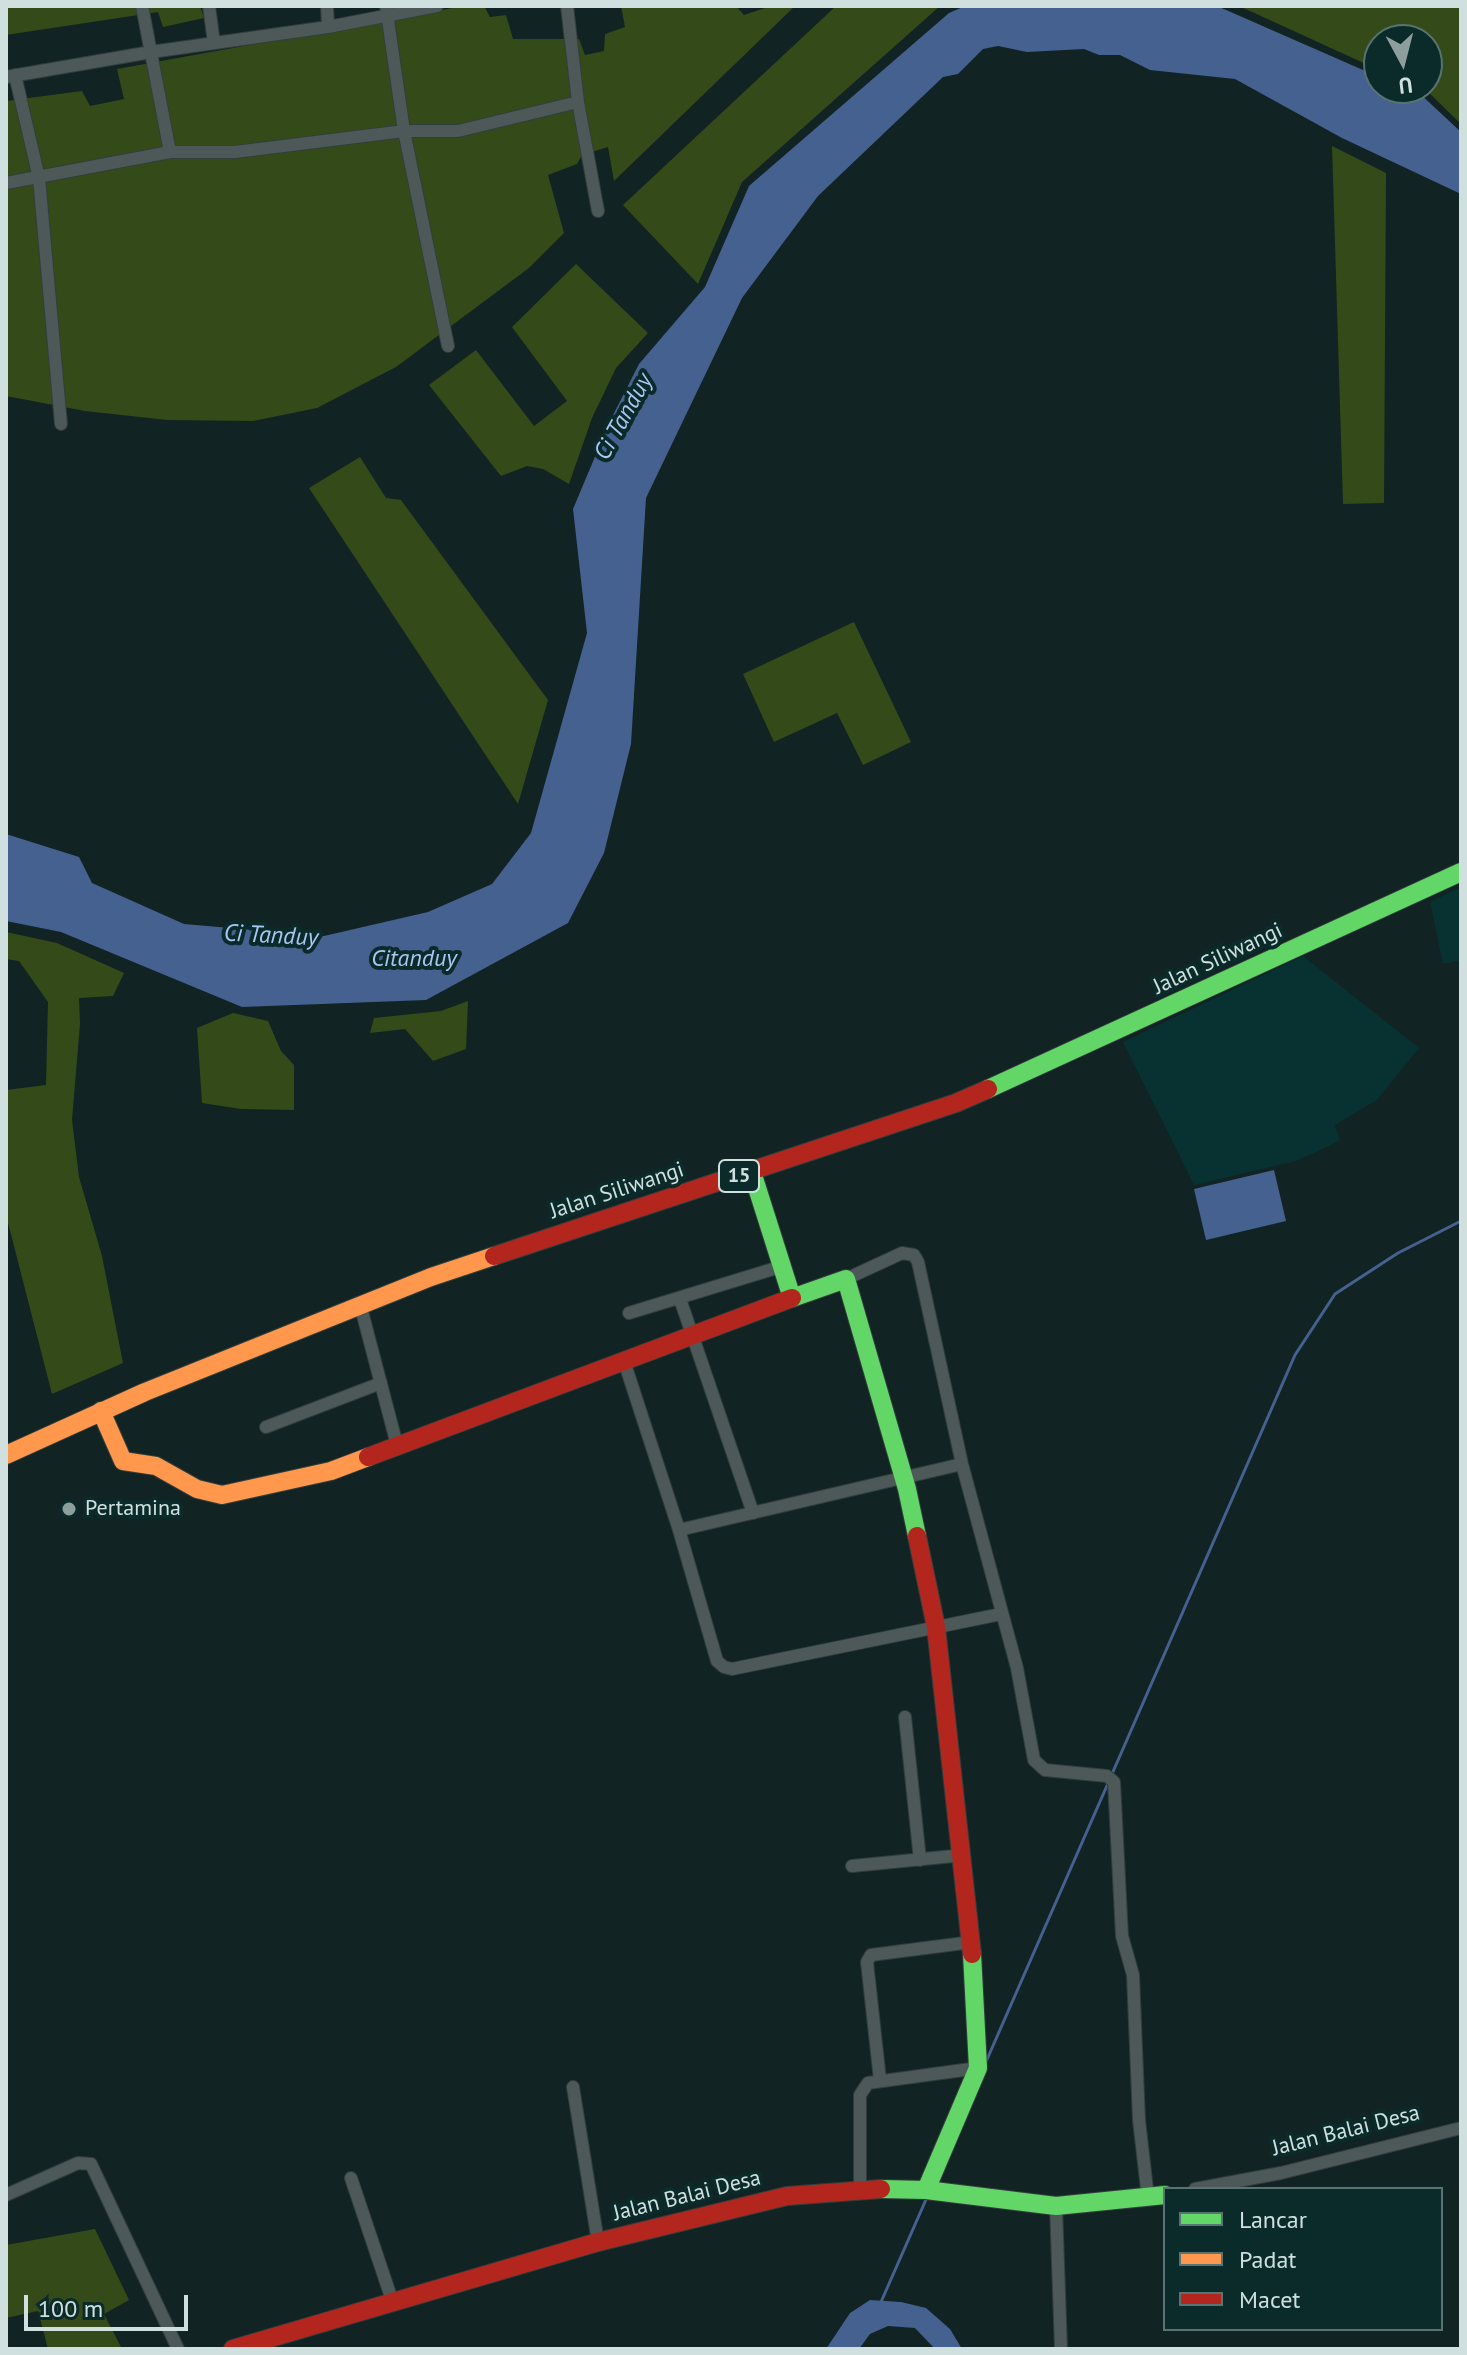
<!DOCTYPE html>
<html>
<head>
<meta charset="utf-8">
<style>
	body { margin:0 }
	#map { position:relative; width:1467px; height:2355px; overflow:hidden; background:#122323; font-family:"PT Sans",sans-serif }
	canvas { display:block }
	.frame { position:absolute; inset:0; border:8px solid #cfe0df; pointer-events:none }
	.legend { position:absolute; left:1163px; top:2187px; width:280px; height:144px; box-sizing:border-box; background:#0b2a2a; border:2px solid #597372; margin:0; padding:10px 14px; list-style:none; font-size:24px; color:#cfe0df }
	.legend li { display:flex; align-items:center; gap:16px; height:40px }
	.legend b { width:40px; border:2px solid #597372 }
	.north { position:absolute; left:1363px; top:24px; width:80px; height:80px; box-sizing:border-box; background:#0b2a2a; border:2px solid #597372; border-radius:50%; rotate:173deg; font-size:22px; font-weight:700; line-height:32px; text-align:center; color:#cfe0df }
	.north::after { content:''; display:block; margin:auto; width:28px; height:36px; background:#8d9e9d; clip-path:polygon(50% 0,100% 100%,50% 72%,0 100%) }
	.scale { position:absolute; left:24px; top:2295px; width:164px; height:36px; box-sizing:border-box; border:4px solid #cfe0df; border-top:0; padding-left:10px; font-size:24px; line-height:28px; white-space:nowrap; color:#cfe0df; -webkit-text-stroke:6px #0b2a2a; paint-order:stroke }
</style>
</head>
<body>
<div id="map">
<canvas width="1467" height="2355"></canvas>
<div class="frame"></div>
<ul class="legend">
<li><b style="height:10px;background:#63d668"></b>Lancar</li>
<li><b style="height:10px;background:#ff974d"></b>Padat</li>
<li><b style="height:10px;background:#b3261e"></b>Macet</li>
</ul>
<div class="north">U</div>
<div class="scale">100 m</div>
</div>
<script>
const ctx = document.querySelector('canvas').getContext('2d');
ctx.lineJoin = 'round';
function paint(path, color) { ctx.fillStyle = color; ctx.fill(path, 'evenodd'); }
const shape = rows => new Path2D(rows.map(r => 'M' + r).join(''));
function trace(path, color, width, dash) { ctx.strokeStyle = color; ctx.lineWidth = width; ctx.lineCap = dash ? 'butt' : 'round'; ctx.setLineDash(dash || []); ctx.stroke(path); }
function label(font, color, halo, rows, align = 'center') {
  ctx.font = font + ' "PT Sans",sans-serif'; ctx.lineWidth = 8; ctx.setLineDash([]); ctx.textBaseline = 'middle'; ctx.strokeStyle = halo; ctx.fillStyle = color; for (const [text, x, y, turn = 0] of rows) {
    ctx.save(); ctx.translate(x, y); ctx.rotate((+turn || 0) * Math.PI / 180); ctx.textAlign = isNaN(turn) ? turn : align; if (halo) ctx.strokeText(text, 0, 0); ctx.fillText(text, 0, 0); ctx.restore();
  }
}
paint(shape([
	[1461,887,1461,960,1443,964,1430,902],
	[1303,956,1419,1048,1377,1100,1335,1125,1340,1141,1296,1161,1194,1185,1123,1042]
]), '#083131');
paint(shape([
	[6,6,200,6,204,18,163,27,158,12,6,35],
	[464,6,484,6,490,17,506,15,513,39,579,39,585,55,604,51,605,34,625,27,621,6,736,6,744,15,771,6,795,6,614,181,608,147,582,155,577,164,548,175,564,233,529,268,396,367,317,408,253,421,167,420,85,411,6,396,6,101,82,91,90,106,124,99,117,69],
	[836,6,940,6,742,182,698,284,623,205],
	[1239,6,1461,6,1461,124,1424,88,1427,40,1379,40,1379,70],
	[1332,146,1386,173,1384,503,1343,504],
	[576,264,648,333,616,368,592,418,569,484,543,469,527,466,501,476,429,385,476,350,534,426,567,401,512,327],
	[360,457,386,498,401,500,548,700,518,804,309,488],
	[854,622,911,742,863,765,837,713,774,742,743,674],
	[6,932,57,943,124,973,113,996,79,998,80,1024,72,1120,79,1177,102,1256,123,1363,52,1394,6,1215,6,1090,46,1085,48,1002,19,961,6,959],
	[468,1001,466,1049,433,1061,405,1029,370,1033,374,1018,441,1011],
	[233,1013,268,1021,281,1051,294,1065,294,1110,241,1109,202,1103,197,1028],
	[95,2229,129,2300,104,2314,122,2349,48,2349,38,2311,6,2318,6,2245]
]), '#354a19');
paint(shape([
	[965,6,1217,6,1379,77,1379,88,1408,88,1418,92,1461,132,1461,194,1342,138,1235,79,1150,70,1120,55,1099,55,1084,49,1027,52,998,46,983,49,958,74,943,77,818,196,742,298,646,498,631,744,604,853,568,923,426,1000,242,1007,61,932,6,921,6,834,79,857,92,883,184,924,324,936,428,912,492,884,531,833,587,633,573,509,610,421,639,364,705,287,749,186,949,13],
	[1274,1170,1286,1221,1206,1240,1194,1189],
	[870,2300,901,2302,926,2308,950,2329,962,2349,935,2349,915,2328,888,2326,870,2334,859,2349,826,2349,850,2313]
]), '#446190');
trace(shape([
	[1112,1774,1295,1355,1335,1294,1398,1253,1461,1221],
	[985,2064,1109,1781],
	[881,2302,928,2195]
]), '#446190', 3);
const street = shape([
	[142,6,170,152],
	[209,6,214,43],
	[327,6,328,27],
	[386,6,404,131,448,346],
	[567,6,578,102,598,211],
	[15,75,39,178,61,424],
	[6,77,151,52,328,27,437,6],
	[6,183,170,152,235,152,404,131,458,131,578,102],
	[846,1279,902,1253,914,1255,918,1262,962,1464,1017,1668,1034,1760,1045,1770,1107,1776,1114,1782,1122,1936,1133,1975,1139,2120,1148,2198],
	[680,1299,753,1513],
	[360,1304,397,1445],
	[629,1313,783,1266],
	[624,1361,679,1530,962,1464],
	[266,1427,381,1383],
	[679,1530,717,1661,724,1667,732,1669,1001,1614],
	[905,1717,920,1860],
	[852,1866,964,1855],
	[880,2080,867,1962,871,1955,972,1942],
	[573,2087,598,2242],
	[351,2178,392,2300],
	[860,2188,860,2095,868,2083,978,2068],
	[1195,2189,1281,2173,1461,2128],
	[6,2195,78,2163,91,2164,178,2349],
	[1056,2206,1061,2349]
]);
const fast = shape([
	[988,1089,1461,872],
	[752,1172,792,1298,846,1279,907,1489,917,1536],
	[881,2189,926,2190,1056,2206,1165,2195],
	[926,2190,978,2068,972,1954]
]);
const slow = shape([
	[101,1411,123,1461,156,1466,197,1489,222,1495,331,1471,368,1457],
	[6,1455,145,1392,431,1277,494,1256]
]);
const jam = shape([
	[494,1256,956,1103,988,1089],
	[368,1457,792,1298],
	[917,1536,936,1627,972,1954],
	[233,2349,598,2242,787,2196,881,2189]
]);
trace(street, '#323e3e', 14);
trace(fast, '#323e3e', 20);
trace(slow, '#323e3e', 20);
trace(jam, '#323e3e', 20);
trace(street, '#4d5959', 12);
trace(fast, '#63d668', 18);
trace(slow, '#ff974d', 18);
trace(jam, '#b3261e', 18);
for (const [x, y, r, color] of [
	[69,1509,8,"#8d9e9d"]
]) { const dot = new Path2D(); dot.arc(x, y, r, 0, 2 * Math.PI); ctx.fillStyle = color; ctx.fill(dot); trace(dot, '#0b2a2a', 3); }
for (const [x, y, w] of [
	[739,1176,40]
]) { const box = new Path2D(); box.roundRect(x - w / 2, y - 16, w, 32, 6); ctx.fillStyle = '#0b2a2a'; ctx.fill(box); trace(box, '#cfe0df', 2); }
label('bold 20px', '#cfe0df', null, [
	["15",739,1176]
]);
label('22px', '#cfe0df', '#0b2a2a', [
	["Jalan Siliwangi",1218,959,-25],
	["Jalan Siliwangi",617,1191,-18],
	["Jalan Balai Desa",1346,2131,-14],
	["Jalan Balai Desa",687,2196,-14]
]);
label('22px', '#cfe0df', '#0b2a2a', [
	["Pertamina",85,1509]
], 'left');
label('italic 24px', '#abc6f4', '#0b2a2a', [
	["Ci Tanduy",624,417,-61],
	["Ci Tanduy",271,936,3],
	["Citanduy",414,959]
]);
</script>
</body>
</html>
